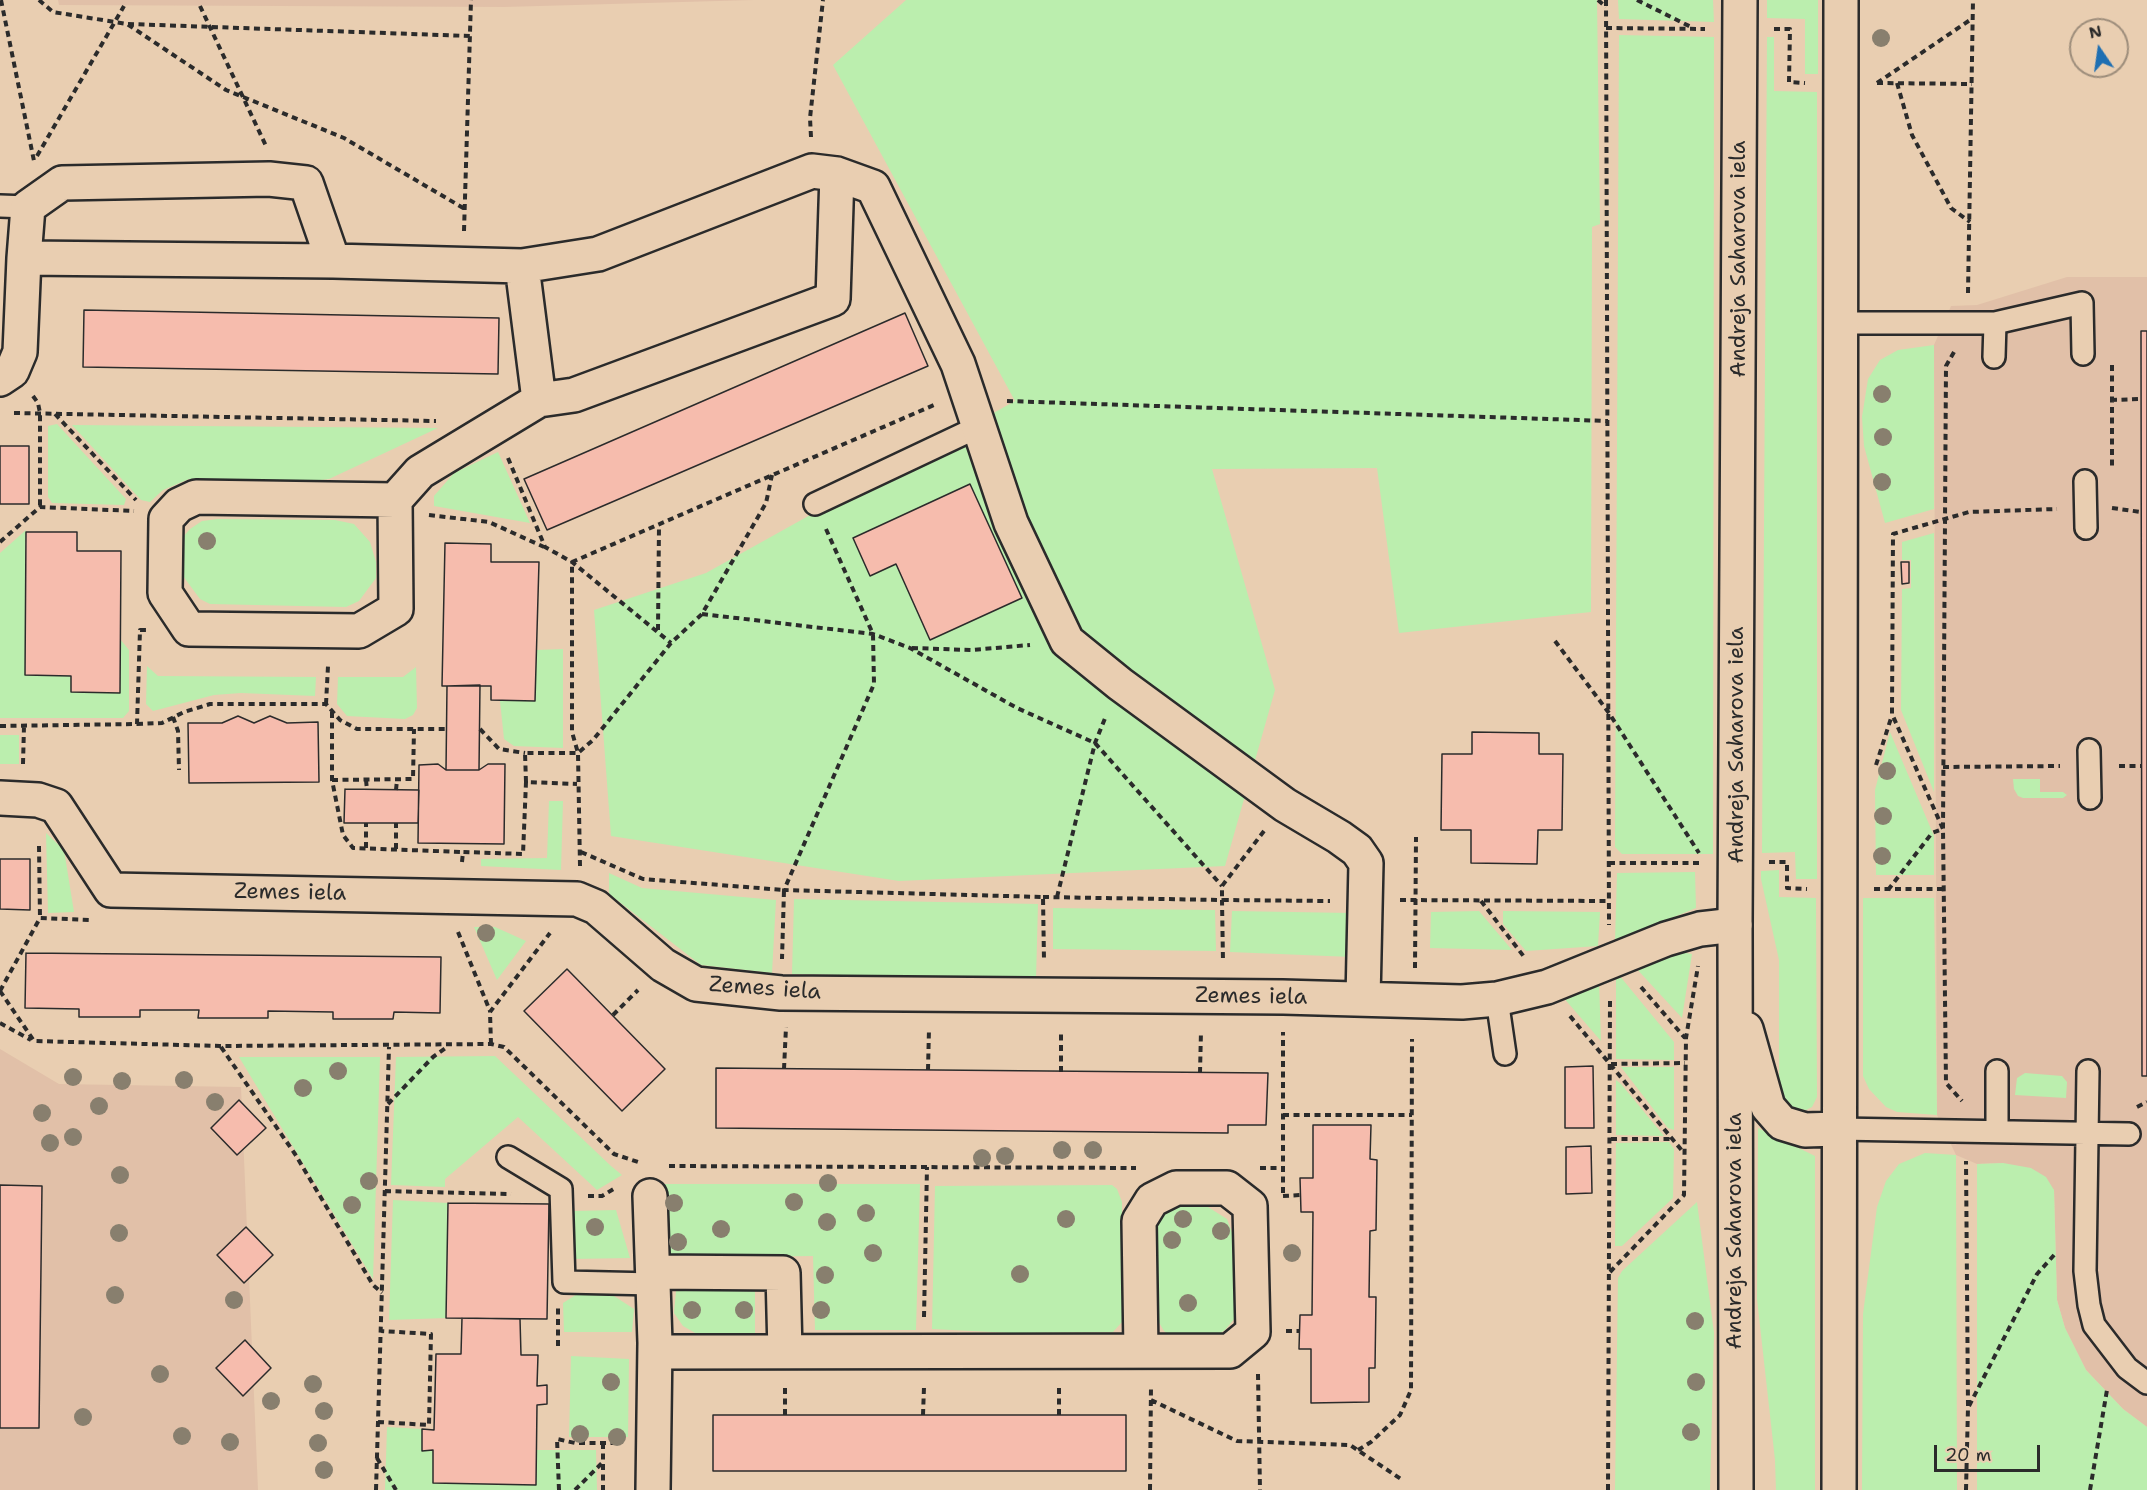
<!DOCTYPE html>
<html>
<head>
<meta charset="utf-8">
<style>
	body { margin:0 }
	#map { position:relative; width:2147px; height:1490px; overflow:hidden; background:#e9ceb1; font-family:"Shantell Sans",sans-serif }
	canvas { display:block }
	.north { position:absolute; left:2069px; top:18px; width:60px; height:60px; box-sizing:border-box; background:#e9ceb1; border:2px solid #9d8d7b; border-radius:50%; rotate:347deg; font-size:16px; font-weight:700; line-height:24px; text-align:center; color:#2b2b2b }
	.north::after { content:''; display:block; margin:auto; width:21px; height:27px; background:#1f6fb2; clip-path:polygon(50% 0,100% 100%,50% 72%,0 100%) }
	.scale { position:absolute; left:1934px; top:1445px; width:106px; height:27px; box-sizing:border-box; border:3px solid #2b2b2b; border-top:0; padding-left:8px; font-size:18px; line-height:21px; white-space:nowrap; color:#2b2b2b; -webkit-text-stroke:4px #e9ceb1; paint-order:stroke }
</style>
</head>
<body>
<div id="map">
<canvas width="2147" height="1490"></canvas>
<div class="north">N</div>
<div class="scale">20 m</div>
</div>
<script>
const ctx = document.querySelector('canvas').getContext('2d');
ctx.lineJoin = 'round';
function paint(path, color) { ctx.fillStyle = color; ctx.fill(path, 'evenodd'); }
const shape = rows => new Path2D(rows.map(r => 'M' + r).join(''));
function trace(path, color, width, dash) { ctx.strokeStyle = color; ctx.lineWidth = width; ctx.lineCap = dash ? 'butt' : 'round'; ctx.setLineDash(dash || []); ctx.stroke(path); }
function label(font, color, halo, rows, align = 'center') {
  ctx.font = font + ' "Shantell Sans",sans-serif'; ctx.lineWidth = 6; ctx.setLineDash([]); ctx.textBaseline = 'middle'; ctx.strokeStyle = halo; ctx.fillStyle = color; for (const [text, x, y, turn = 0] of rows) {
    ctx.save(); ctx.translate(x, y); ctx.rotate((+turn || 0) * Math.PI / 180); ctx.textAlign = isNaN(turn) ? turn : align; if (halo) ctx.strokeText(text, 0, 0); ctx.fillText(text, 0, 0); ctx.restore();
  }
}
paint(shape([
	[58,0,754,0,504,7,59,5],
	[2067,277,2147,277,2147,1427,2123,1409,2086,1370,2065,1328,2057,1300,2054,1190,2003,1163,1977,1164,1956,1155,1937,1115,1934,345,1951,306,1977,305],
	[0,1049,59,1084,241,1087,258,1490,0,1490]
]), '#e1c0a8');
paint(shape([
	[906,0,1597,0,1600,224,1592,227,1591,612,1399,633,1377,468,1212,469,1275,690,1225,866,899,881,611,836,594,610,706,573,1015,401,833,65],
	[1618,0,1713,0,1714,22,1619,19],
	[1767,0,1818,0,1818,74,1805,74,1805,19,1767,18],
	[1619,35,1714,37,1713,854,1622,854,1615,847],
	[1767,37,1774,37,1774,91,1817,92,1817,879,1796,879,1795,852,1762,853],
	[1934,345,1934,509,1885,523,1864,446,1862,417,1868,379,1880,360,1898,350],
	[57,424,126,499,124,505,52,503,48,497,48,426],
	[72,425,438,428,329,479,313,481,189,479,163,490,150,502,141,500],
	[498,452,530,523,434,506,434,496,454,473],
	[218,519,335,520,354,524,370,542,376,562,376,578,359,601,346,607,210,604,200,599,180,572,180,548,183,537,190,529,202,521],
	[26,530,25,675,71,676,72,692,120,693,120,639,129,650,129,711,123,718,0,718,0,553],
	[1934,533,1934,792,1901,710,1902,589,1911,588,1911,560,1902,560,1902,542],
	[563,649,563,748,514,746,504,739,500,701,535,701,536,650],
	[147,666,158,676,316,677,315,696,241,693,214,695,153,711,146,704],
	[416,667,417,708,413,715,405,719,347,716,337,704,338,677,403,677],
	[1890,732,1934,836,1934,875,1876,875,1875,790],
	[0,735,19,735,19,764,0,764],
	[2013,779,2040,779,2040,792,2063,792,2067,795,2063,798,2023,798,2018,796,2014,789],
	[549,801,563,801,561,870,481,866,481,859,547,858],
	[46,833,64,850,74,912,48,913],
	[1779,870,1779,897,1816,898,1817,1097,1812,1107,1806,1110,1784,1107,1779,1093,1779,960,1761,879,1761,871],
	[1695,872,1696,908,1615,941,1617,873],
	[609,873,642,888,776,900,772,973,701,965,609,894],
	[1863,898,1934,898,1937,1115,1897,1112,1886,1107,1869,1089,1863,1076],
	[794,899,1038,904,1036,979,792,974],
	[1053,908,1215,910,1216,951,1053,949],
	[1232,911,1351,913,1352,957,1230,952],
	[1479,911,1512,950,1430,948,1431,912],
	[1503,911,1600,912,1598,946,1526,951,1503,924],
	[474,927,495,927,526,941,497,980],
	[1674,951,1692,954,1682,1018,1635,967],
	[1616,975,1619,975,1674,1042,1674,1060,1616,1059],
	[1599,981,1601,1041,1562,996],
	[495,1056,611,1166,622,1175,597,1190,518,1117,445,1179,445,1187,391,1185,396,1057],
	[239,1057,380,1057,373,1279],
	[1621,1067,1674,1067,1674,1130,1668,1128],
	[2025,1073,2062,1076,2067,1082,2066,1098,2015,1095,2017,1078],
	[1616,1080,1621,1084,1664,1136,1616,1135],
	[1758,1128,1815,1156,1815,1490,1776,1490,1775,1460,1757,1299],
	[1669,1142,1674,1149,1673,1198,1622,1246,1615,1246,1616,1143],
	[1925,1153,1956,1155,1957,1490,1862,1490,1863,1314,1877,1207,1886,1181,1899,1164],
	[2003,1163,2031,1168,2046,1177,2054,1190,2057,1300,2065,1328,2086,1370,2123,1409,2147,1427,2147,1490,1977,1490,1977,1164],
	[663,1184,920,1184,916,1330,815,1330,813,1256,666,1258],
	[1112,1185,1117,1189,1122,1202,1122,1322,1113,1332,1012,1333,932,1329,935,1186],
	[393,1200,448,1203,446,1318,389,1320],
	[1697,1202,1714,1333,1710,1490,1615,1490,1618,1278,1622,1271],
	[1173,1207,1208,1207,1227,1219,1234,1238,1235,1318,1225,1330,1208,1341,1179,1342,1164,1331,1154,1314,1152,1235,1159,1219],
	[616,1210,630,1258,572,1259,572,1211],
	[755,1289,755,1333,697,1334,683,1326,674,1313,676,1291],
	[582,1291,614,1296,634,1309,632,1332,564,1332,563,1303],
	[571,1356,629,1359,628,1437,569,1437],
	[387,1427,422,1429,422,1450,433,1450,433,1483,535,1485,536,1450,596,1450,597,1490,385,1490]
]), '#bbeeae');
const building = shape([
	[84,310,499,318,498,374,83,367,84,310],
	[905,313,928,366,547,530,524,479,905,313],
	[2141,331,2147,331,2147,1076,2142,1076,2141,331],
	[0,446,29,446,29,504,0,504,0,446],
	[970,484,1022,598,930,640,896,564,870,576,853,538,970,484],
	[26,532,77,532,77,551,121,551,120,693,71,692,71,676,25,675,26,532],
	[445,543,491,544,491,562,539,562,535,701,491,700,491,686,442,686,445,543],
	[1901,562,1909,562,1909,583,1902,584,1901,562],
	[480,685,479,770,446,770,447,686,480,685],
	[238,716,254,723,270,716,287,723,318,722,319,782,189,783,188,723,222,723,238,716],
	[1472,732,1539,733,1539,754,1563,754,1562,830,1538,830,1537,864,1471,863,1471,830,1441,830,1442,754,1472,754,1472,732],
	[438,764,446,770,479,770,488,764,505,764,504,844,418,843,419,765,438,764],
	[345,789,419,790,418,823,344,823,345,789],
	[0,859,30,859,30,910,0,909,0,859],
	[26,953,441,957,440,1013,394,1012,393,1019,333,1019,333,1012,268,1011,268,1018,198,1018,199,1010,140,1010,140,1017,79,1017,79,1009,25,1008,26,953],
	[567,969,665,1069,622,1111,524,1011,567,969],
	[1593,1066,1594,1128,1565,1128,1565,1067,1593,1066],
	[716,1068,1268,1073,1266,1125,1228,1125,1228,1133,716,1128,716,1068],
	[239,1100,266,1128,237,1155,211,1128,239,1100],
	[1313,1125,1371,1125,1370,1159,1377,1160,1376,1230,1370,1231,1369,1297,1376,1297,1375,1368,1369,1368,1369,1402,1311,1403,1311,1349,1299,1349,1300,1315,1312,1315,1313,1212,1301,1212,1300,1178,1313,1178,1313,1125],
	[1591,1146,1592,1193,1566,1194,1566,1147,1591,1146],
	[0,1185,42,1186,39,1428,0,1428,0,1185],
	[448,1203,549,1204,547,1319,446,1318,448,1203],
	[246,1227,273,1255,244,1283,217,1255,246,1227],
	[462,1318,520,1319,521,1355,538,1355,537,1386,547,1385,547,1404,537,1405,536,1485,433,1483,433,1450,422,1451,422,1429,434,1430,436,1354,461,1354,462,1318],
	[245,1340,271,1368,243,1396,216,1368,245,1340],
	[713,1415,1126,1415,1126,1471,713,1471,713,1415]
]);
paint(building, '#f6bcad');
trace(building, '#2b2b2b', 1.5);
const lane = shape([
	[0,206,28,207],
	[1840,323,1995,323,2082,303,2083,354],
	[1994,357,1995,323],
	[2085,481,2086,528],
	[815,504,978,427],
	[2089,750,2090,798],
	[1497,999,1505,1054],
	[2088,1071,2085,1271,2089,1305,2094,1325,2127,1368,2147,1383],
	[1838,1129,2129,1134],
	[1997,1131,1997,1071],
	[508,1157,561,1189,564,1282,654,1284]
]);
const street = shape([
	[24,258,28,207,62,183,269,179,306,183,333,261],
	[0,379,12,371,20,352,24,258,333,261,522,266,598,254,812,171,837,174,873,187,958,364,1011,523,1067,641,1120,684,1285,805,1339,837,1357,850,1366,863,1363,999],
	[539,400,574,395,833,299,837,174],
	[395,500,396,609,359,631,189,629,165,593,166,519,179,505,196,497,395,500,420,472,539,400,522,266],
	[0,798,38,800,56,806,111,890,577,899,596,907,663,965,696,984,781,993,1283,997,1462,1002,1497,999,1547,987,1666,939,1700,929,1735,925],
	[650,1196,655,1343,653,1490],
	[653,1272,783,1273,785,1352],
	[655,1352,1230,1351,1253,1332,1250,1206,1227,1188,1176,1188,1152,1200,1139,1221,1141,1351]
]);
const secondary = shape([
	[1746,1029,1768,1107,1782,1123,1805,1130,1838,1129],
	[1736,1490,1735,925,1740,0],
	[1839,1490,1841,0]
]);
trace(lane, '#2b2b2b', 26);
trace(street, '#2b2b2b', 38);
trace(secondary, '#2b2b2b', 38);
trace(shape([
	[1,0,34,161],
	[39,0,53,12,127,24,226,90,344,138,465,209],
	[1598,0,1606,7],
	[1606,0,1609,925],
	[1637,0,1693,28],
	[200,6,266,146],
	[128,24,470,36],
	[1606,28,1705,29],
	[1774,29,1790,29,1789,82,1805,83],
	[1877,83,1973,18],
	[1877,83,1972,84],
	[1897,83,1912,135,1951,208,1970,222],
	[811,137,810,118,823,0],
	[37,156,124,6],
	[464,231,471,0],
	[1968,293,1973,0],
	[1954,352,1946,366,1943,829,1946,1083,1962,1101],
	[2112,365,2112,468],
	[33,396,38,403,40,413,40,507],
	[2111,400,2141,399],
	[1007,401,1608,421],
	[14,413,436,421],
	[55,414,136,500],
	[508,458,545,547,572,562,671,643],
	[2112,508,2141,512],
	[429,515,489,522,544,547],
	[826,529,873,634,874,684,784,890,1043,897,1044,961],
	[0,542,40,507,134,511],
	[702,614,873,634,910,648,1017,708,1095,743,1222,886],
	[658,630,659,525],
	[1555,641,1609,713,1699,853],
	[912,648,971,650,1030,645],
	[326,704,328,666],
	[332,712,332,780,343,835,353,848,463,852],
	[173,717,178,731,179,770],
	[137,724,162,723,184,712,210,704,326,704,340,720,357,729,447,729],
	[0,726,137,724,140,630,148,630],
	[480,729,499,749,525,753],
	[23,764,24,726],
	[1876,765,1892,715],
	[2119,766,2142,766],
	[1943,767,2060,766],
	[332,780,413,779,414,729],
	[366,780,367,790],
	[526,782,525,753,578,753,593,740,671,643,702,614,766,503,772,475],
	[396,790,397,780],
	[1264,831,1222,886,1222,900,1330,901],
	[39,846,40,918],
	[366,848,366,823],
	[396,849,396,823],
	[581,852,643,879,784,890,782,959],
	[462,862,463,852,523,854,526,782,577,784],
	[1769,862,1787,862,1787,888,1807,889],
	[1609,863,1701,863],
	[580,866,578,753,572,732,572,562,934,405],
	[1874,889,1945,889],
	[1888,890,1932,833,1943,829,1892,714,1893,534,1969,512,2057,509],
	[1043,897,1222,900,1223,962],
	[1057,897,1095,743,1106,716],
	[1400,900,1609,901],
	[1481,901,1525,958],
	[458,932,490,1011],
	[1415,968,1416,837],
	[1641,987,1685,1038],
	[0,991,34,1041,220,1046,491,1044,504,1047,614,1154,638,1162],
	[0,991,40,918,91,920],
	[613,1015,638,990],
	[1570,1016,1684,1153],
	[0,1023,31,1040],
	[491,1044,490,1012,550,933],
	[221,1047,295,1154,373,1285,382,1293],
	[1611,1064,1685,1063],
	[784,1069,786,1027],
	[928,1070,929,1029],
	[1061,1072,1061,1030],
	[1200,1073,1201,1031],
	[388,1104,433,1057,447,1047],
	[2137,1107,2147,1102],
	[1283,1115,1412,1115],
	[1611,1139,1672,1139],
	[669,1166,1136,1168],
	[1260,1168,1284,1168],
	[385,1191,511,1194],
	[1283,1193,1283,1032],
	[588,1196,602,1196,617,1187],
	[1283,1196,1300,1195],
	[1610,1272,1684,1195,1686,1038,1698,966],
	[924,1317,927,1167],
	[1286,1331,1299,1331],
	[558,1346,558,1308],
	[1258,1374,1260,1490],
	[1151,1400,1237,1441,1350,1445,1401,1479],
	[1969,1406,2037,1274,2055,1254],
	[785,1415,785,1386],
	[923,1415,924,1387],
	[1059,1415,1059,1386],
	[378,1422,429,1425,431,1334,381,1331],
	[603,1443,603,1490],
	[1358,1450,1371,1442,1400,1415,1411,1390,1412,1039],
	[377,1458,396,1490],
	[376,1490,389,1047],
	[559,1490,557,1439,575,1443,620,1443],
	[575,1490,602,1463],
	[1150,1490,1151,1386],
	[1608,1490,1610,999],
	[1966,1490,1968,1407,1966,1161],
	[2090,1490,2107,1390]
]), '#2b2b2b', 4, [6, 4.5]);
trace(lane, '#e9ceb1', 21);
trace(street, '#e9ceb1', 33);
trace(secondary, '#e9ceb1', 33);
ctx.fillStyle = '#887f6e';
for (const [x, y] of [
	[1881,38],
	[1882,394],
	[1883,437],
	[1882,482],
	[207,541],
	[1887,771],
	[1883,816],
	[1882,856],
	[486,933],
	[338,1071],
	[73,1077],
	[184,1080],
	[122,1081],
	[303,1088],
	[215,1102],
	[99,1106],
	[42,1113],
	[73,1137],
	[50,1143],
	[1062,1150],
	[1093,1150],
	[1005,1156],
	[982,1158],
	[120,1175],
	[369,1181],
	[828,1183],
	[794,1202],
	[674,1203],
	[352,1205],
	[866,1213],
	[1066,1219],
	[1183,1219],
	[827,1222],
	[595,1227],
	[721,1229],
	[1221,1231],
	[119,1233],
	[1172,1240],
	[678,1242],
	[873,1253],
	[1292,1253],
	[1020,1274],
	[825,1275],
	[115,1295],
	[234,1300],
	[1188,1303],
	[692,1310],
	[744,1310],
	[821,1310],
	[1695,1321],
	[160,1374],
	[611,1382],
	[1696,1382],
	[313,1384],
	[271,1401],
	[324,1411],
	[83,1417],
	[1691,1432],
	[580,1434],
	[182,1436],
	[617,1437],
	[230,1442],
	[318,1443],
	[324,1470]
]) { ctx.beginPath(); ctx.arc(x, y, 9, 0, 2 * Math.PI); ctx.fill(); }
label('22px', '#2b2b2b', '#e9ceb1', [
	["Andreja Saharova iela",1739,259,-90],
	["Andreja Saharova iela",1737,745,-90],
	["Zemes iela",290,893,1],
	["Zemes iela",765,989,4],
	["Zemes iela",1251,997,1],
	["Andreja Saharova iela",1735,1231,-90]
]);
</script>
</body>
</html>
